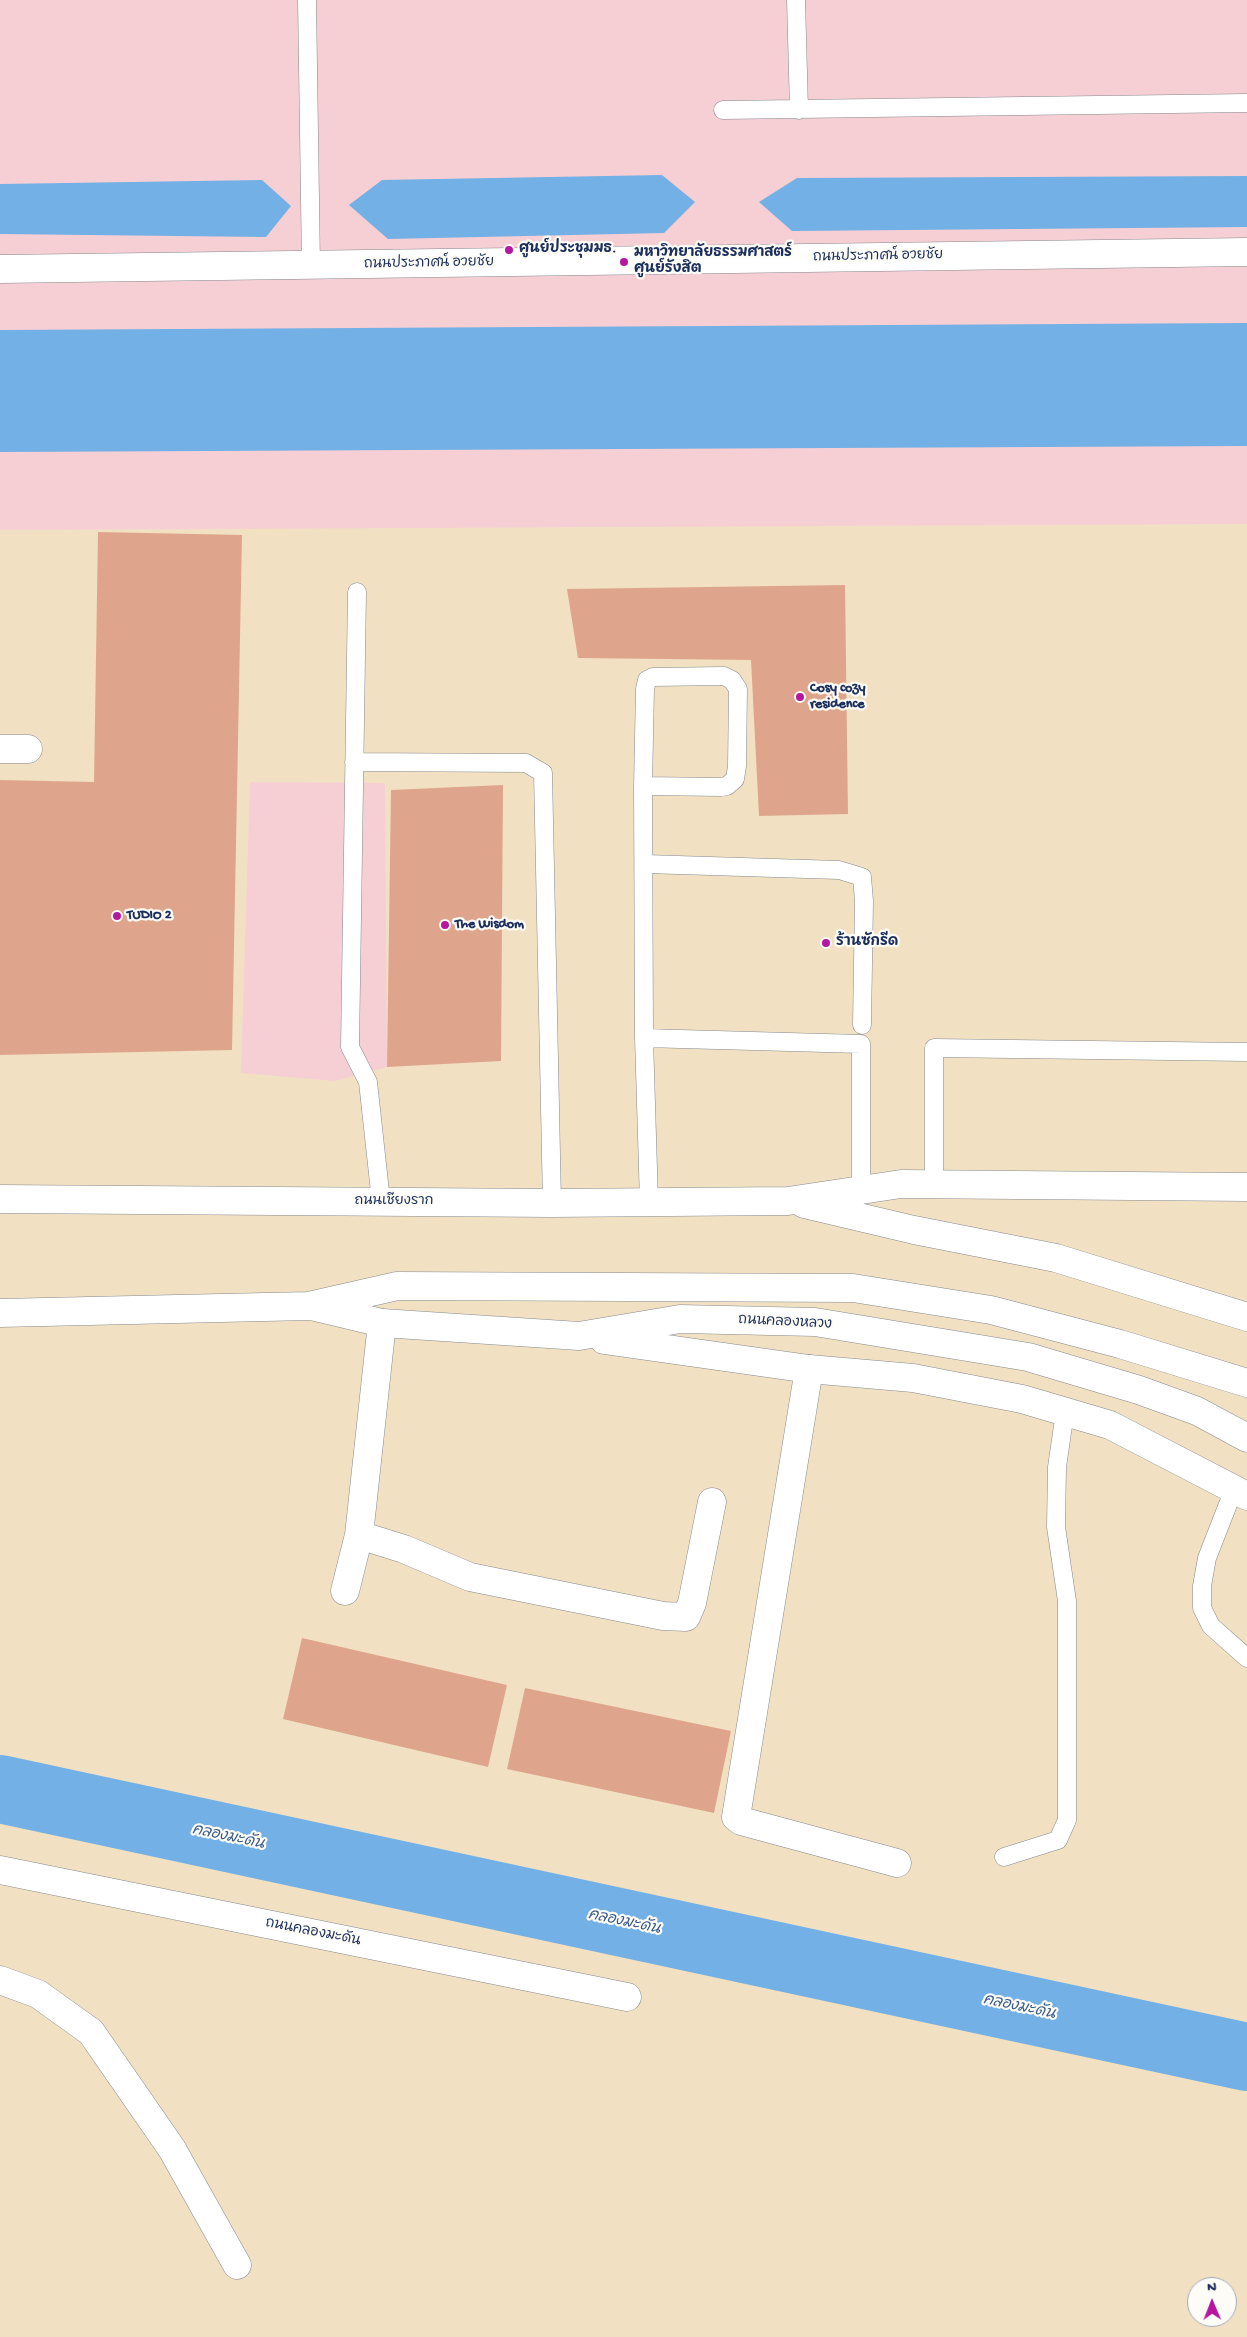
<!DOCTYPE html>
<html>
<head>
<meta charset="utf-8">
<style>
	body { margin:0 }
	#map { position:relative; width:1247px; height:2337px; overflow:hidden; background:#f1e1c2; font-family:"Gochi Hand",sans-serif }
	canvas { display:block }
	.north { position:absolute; left:1187px; top:2277px; width:50px; height:50px; box-sizing:border-box; background:#fdfcf7; border:1px solid #a3aaba; border-radius:50%; rotate:359deg; font-size:14px; font-weight:700; line-height:20px; text-align:center; color:#1b2f5e }
	.north::after { content:''; display:block; margin:auto; width:18px; height:22px; background:#b5179e; clip-path:polygon(50% 0,100% 100%,50% 72%,0 100%) }
</style>
</head>
<body>
<div id="map">
<canvas width="1247" height="2337"></canvas>
<div class="north">N</div>
</div>
<script>
const ctx = document.querySelector('canvas').getContext('2d');
ctx.lineJoin = 'round';
function paint(path, color) { ctx.fillStyle = color; ctx.fill(path, 'evenodd'); }
const shape = rows => new Path2D(rows.map(r => 'M' + r).join(''));
function trace(path, color, width, dash) { ctx.strokeStyle = color; ctx.lineWidth = width; ctx.lineCap = dash ? 'butt' : 'round'; ctx.setLineDash(dash || []); ctx.stroke(path); }
function label(font, color, halo, rows, align = 'center') {
  ctx.font = font + ' "Gochi Hand","Playpen Sans Thai",sans-serif'; ctx.lineWidth = 4.5; ctx.setLineDash([]); ctx.textBaseline = 'middle'; ctx.strokeStyle = halo; ctx.fillStyle = color; for (const [text, x, y, turn = 0] of rows) {
    ctx.save(); ctx.translate(x, y); ctx.rotate((+turn || 0) * Math.PI / 180); ctx.textAlign = isNaN(turn) ? turn : align; if (halo) ctx.strokeText(text, 0, 0); ctx.fillText(text, 0, 0); ctx.restore();
  }
}
paint(shape([
	[0,0,1247,0,1247,524,0,530],
	[250,782,385,783,387,1067,335,1081,241,1073]
]), '#f6cfd5');
paint(shape([
	[662,175,695,202,664,233,388,239,349,205,382,180],
	[1247,176,1247,227,792,231,759,202,797,178],
	[262,180,291,206,266,237,0,234,0,184],
	[1247,323,1247,446,0,452,0,330]
]), '#72b0e5');
trace(shape([
	[0,1789,1247,2057]
]), '#72b0e5', 68);
paint(shape([
	[98,532,242,535,232,1050,0,1055,0,780,94,782],
	[845,585,848,814,759,816,751,660,578,658,567,589],
	[503,785,501,1061,387,1067,391,790],
	[302,1638,507,1685,488,1767,283,1719],
	[525,1688,731,1731,714,1813,507,1769]
]), '#dfa58c');
const service = shape([
	[307,0,311,266],
	[796,0,799,110],
	[723,110,1247,103],
	[357,592,350,1047,368,1082,381,1201],
	[354,762,526,763,543,773,552,1203],
	[643,786,721,787,727,786,735,779,737,766,738,689,732,680,724,676,653,677,647,680,645,689,643,786,644,1038,649,1202],
	[645,864,839,870,862,877,864,901,862,1025],
	[644,1038,861,1044,861,1189],
	[934,1184,934,1048,1247,1052],
	[1234,1489,1207,1558,1202,1586,1202,1608,1211,1626,1247,1658],
	[1004,1857,1058,1840,1067,1820,1067,1601,1056,1527,1057,1467,1065,1412]
]);
const minor = shape([
	[0,269,1247,252],
	[0,749,28,749],
	[809,1369,736,1817,741,1821,897,1863],
	[359,1535,404,1549,470,1577,663,1616,686,1617,692,1603,712,1502],
	[345,1591,359,1535,382,1323],
	[0,1870,627,1997],
	[0,1980,38,1994,91,2032,172,2149,237,2265]
]);
const secondary = shape([
	[0,1199,552,1203,788,1201,901,1184,1247,1187],
	[804,1204,914,1230,1056,1258,1247,1317],
	[315,1307,382,1323,579,1336,680,1319,815,1322,1028,1357,1139,1390,1197,1411,1247,1438],
	[0,1313,309,1306,397,1286,853,1288,991,1310,1120,1344,1247,1383],
	[604,1340,809,1369,913,1378,1022,1399,1110,1425,1247,1496]
]);
trace(service, '#868890', 19);
trace(minor, '#868890', 29);
trace(secondary, '#868890', 29);
trace(service, '#fff', 18);
trace(minor, '#fff', 28);
trace(secondary, '#fff', 28);
for (const [x, y, r, color] of [
	[509,250,5,"#b5179e"],
	[624,262,5,"#b5179e"],
	[800,697,5,"#b5179e"],
	[117,916,5,"#b5179e"],
	[445,925,5,"#b5179e"],
	[826,943,5,"#b5179e"]
]) { const dot = new Path2D(); dot.arc(x, y, r, 0, 2 * Math.PI); ctx.fillStyle = color; ctx.fill(dot); trace(dot, '#fdfcf7', 2); }
label('bold 14px', '#1b2f5e', '#fdfcf7', [
	["ศูนย์ประชุมมธ.",519,250],
	["มหาวิทยาลัยธรรมศาสตร์",634,254],
	["ศูนย์รังสิต",634,270],
	["Cosy cozy",810,689],
	["residence",810,705],
	["TUDIO 2",127,916],
	["The Wisdom",455,925],
	["ร้านซักรีด",836,943]
], 'left');
label('14px', '#1b2f5e', '#fdfcf7', [
	["ถนนประภาศน์ อวยชัย",878,257,-1],
	["ถนนประภาศน์ อวยชัย",429,264,-1],
	["ถนนเชียงราก",394,1202],
	["ถนนคลองหลวง",785,1323,3],
	["ถนนคลองมะดัน",313,1933,11]
]);
label('italic 15px', '#395c8d', '#fdfcf7', [
	["คลองมะดัน",228,1838,12],
	["คลองมะดัน",624,1923,12],
	["คลองมะดัน",1019,2008,12]
]);
</script>
</body>
</html>
